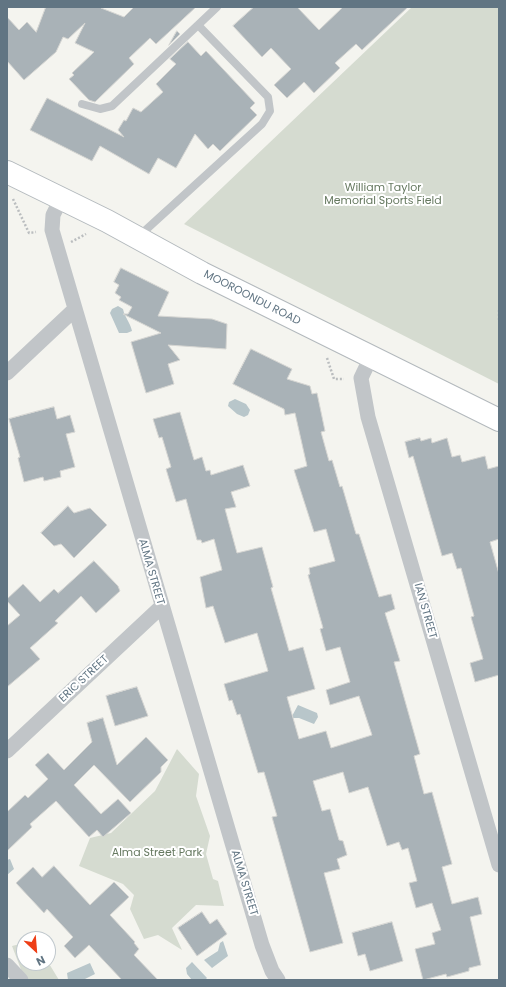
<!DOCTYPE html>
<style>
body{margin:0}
#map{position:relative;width:506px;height:987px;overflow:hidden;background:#f4f4ef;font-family:Poppins,sans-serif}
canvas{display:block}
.frame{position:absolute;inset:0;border:8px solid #617583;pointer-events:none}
.north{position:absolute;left:16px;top:931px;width:40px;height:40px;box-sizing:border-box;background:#fff;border:1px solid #c0c8cd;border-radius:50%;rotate:154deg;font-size:11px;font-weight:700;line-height:16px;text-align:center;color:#617583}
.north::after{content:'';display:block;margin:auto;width:14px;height:18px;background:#ee3e16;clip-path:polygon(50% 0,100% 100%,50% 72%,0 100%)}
</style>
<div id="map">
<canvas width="506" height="987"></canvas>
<div class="frame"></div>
<div class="north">N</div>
</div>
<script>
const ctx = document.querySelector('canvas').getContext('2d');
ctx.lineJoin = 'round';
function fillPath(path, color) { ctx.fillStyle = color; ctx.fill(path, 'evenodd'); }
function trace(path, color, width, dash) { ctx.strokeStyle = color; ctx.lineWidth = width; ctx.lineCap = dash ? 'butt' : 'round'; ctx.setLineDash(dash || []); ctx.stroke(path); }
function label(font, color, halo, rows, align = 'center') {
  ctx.font = font + ' Poppins,sans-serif'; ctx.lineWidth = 4; ctx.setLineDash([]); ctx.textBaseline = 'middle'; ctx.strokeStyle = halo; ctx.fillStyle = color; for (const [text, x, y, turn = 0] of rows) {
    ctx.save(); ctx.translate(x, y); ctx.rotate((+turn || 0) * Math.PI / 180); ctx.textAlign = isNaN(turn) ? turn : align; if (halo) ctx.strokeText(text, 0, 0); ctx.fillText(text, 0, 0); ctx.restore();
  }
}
const green = new Path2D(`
 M 412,7 L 499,7 L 499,384 L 184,224 Z
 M 177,749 L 199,774 L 196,796 L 210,836 L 206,854 L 213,879 L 218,881 L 224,906 L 196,905 L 172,928 L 182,950 L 158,935 L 144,939 L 130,909 L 134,895 L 123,884 L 79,866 L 90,838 L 111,833 L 155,791 Z
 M 24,943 L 24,963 L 48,962 L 59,980 L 25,980 L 12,946 Z`);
const water = new Path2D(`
 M 118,306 L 123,309 C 125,318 130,322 132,331 L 127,333 L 119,333 L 110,313 L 112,309 Z
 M 235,399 L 246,404 L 250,410 L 248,415 L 244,417 L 237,414 L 228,406 L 229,402 Z
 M 298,705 L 317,713 L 318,717 L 314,724 L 299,718 L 291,718 Z
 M 10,859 L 14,869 L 7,875 L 7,860 Z
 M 223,941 L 228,956 L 212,968 L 204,960 L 218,951 L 220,943 Z
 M 192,962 L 207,978 L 205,980 L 192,980 L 187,974 L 186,968 Z
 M 90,963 L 95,974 L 83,980 L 68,980 L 67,973 Z`);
const building = new Path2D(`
 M 46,7 L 103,7 L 101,8 L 124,17 L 134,7 L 196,7 L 156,44 L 150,38 L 129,58 L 134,64 L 95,102 L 89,100 L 69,79 L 74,75 L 72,73 L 94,52 L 75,43 L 85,23 L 68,39 L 63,37 L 56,52 L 24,80 L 7,61 L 7,17 L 19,30 L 27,22 L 36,32 Z
 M 254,7 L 297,7 L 319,30 L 343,7 L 408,7 L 362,50 L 356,44 L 335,63 L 340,68 L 314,93 L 304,82 L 287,98 L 274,85 L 291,69 L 271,48 L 262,57 L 233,26 Z
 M 177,31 L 180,34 L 169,45 Z
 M 188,42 L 201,56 L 206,51 L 255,103 L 250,108 L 257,115 L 220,151 L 213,144 L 208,149 L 195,134 L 176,168 L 158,158 L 149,174 L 100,146 L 92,161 L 30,130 L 47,98 L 124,137 L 118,130 L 124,120 L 126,121 L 133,108 L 141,112 L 163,92 L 156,84 L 176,64 L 170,59 Z
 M 121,268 L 169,292 L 158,316 L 212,319 L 227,324 L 226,349 L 168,345 L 180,360 L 168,364 L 174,384 L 146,393 L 131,342 L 161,333 L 123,314 L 128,314 L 132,307 L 119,300 L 121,297 L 115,293 L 119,285 L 114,282 Z
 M 251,349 L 292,369 L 287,379 L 310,386 L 312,394 L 317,393 L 325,431 L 321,432 L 329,461 L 332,460 L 340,487 L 342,486 L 356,534 L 359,534 L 379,597 L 391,594 L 395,609 L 385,613 L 400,661 L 394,662 L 420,754 L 414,756 L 424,794 L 432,792 L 452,864 L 442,867 L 452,904 L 478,897 L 482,914 L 470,917 L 481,965 L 469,968 L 469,971 L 447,977 L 446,974 L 423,980 L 415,949 L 435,944 L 432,933 L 441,930 L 432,903 L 416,908 L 409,883 L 417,881 L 408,848 L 402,850 L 399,842 L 387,846 L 368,787 L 349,793 L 343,772 L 313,781 L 322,811 L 330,809 L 339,840 L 343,841 L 347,855 L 337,859 L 340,869 L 324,873 L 343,943 L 310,952 L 272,817 L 277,816 L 264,772 L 258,773 L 240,714 L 237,715 L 232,700 L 229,701 L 224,684 L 268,671 L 257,633 L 225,643 L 213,606 L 206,608 L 200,577 L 222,570 L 214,539 L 202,543 L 201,540 L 197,540 L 186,499 L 176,502 L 166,469 L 171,467 L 162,437 L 159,438 L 153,419 L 180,412 L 194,460 L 202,457 L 206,471 L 210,470 L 211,475 L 243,465 L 250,486 L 231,492 L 236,507 L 225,509 L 237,553 L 262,547 L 273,587 L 271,588 L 289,651 L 303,647 L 315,689 L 287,697 L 299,739 L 326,731 L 331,748 L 372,735 L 359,696 L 330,705 L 326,690 L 350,682 L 340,647 L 326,651 L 320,629 L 323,628 L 308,575 L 310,574 L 309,568 L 335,561 L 326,529 L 314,532 L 294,470 L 307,466 L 295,413 L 285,415 L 284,409 L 233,384 Z
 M 54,407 L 57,419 L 70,415 L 75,432 L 66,434 L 75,467 L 60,471 L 61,477 L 44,481 L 43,477 L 24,482 L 18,458 L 20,457 L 9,419 Z
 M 420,438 L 421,441 L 431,438 L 432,443 L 447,438 L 452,457 L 460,455 L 462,462 L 485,456 L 488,469 L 499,466 L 499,539 L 490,542 L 499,574 L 499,675 L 475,682 L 470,663 L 483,659 L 471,617 L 474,616 L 461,568 L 457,569 L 452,553 L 442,556 L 413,456 L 409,458 L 405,442 Z
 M 68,506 L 74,513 L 90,508 L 107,525 L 74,558 L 61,544 L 54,546 L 41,533 Z
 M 94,561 L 118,586 L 120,591 L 96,613 L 81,596 L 55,621 L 58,623 L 30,648 L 40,659 L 7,687 L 7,626 L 20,615 L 7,601 L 7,599 L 23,584 L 40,602 L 54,589 L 58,593 Z
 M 137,687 L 148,716 L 115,726 L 106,696 Z
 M 103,718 L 117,765 L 146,737 L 168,760 L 161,767 L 161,772 L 130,802 L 94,765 L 74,785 L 101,814 L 118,799 L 131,813 L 103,837 L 97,830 L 89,837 L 56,801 L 30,824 L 32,827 L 7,851 L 7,812 L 25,795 L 28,798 L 48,779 L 35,765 L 48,753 L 64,770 L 92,742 L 87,723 Z
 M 54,866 L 90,905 L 114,882 L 129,897 L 110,915 L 135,942 L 134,943 L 139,949 L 134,955 L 158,980 L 122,980 L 89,945 L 75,958 L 64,946 L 73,937 L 47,909 L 44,913 L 16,883 L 33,867 L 42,877 Z
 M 202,912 L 210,924 L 217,919 L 227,934 L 197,956 L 178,928 Z
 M 392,922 L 403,961 L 370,971 L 365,954 L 358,956 L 352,933 Z`);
const path = new Path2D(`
 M 13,199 L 29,233 L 36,232
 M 71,242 L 86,234
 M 499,310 L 499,321
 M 327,358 L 334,379 L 344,379`);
const lane = new Path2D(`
 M 82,104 L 100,109 L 112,106 L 198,25
 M 138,237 L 262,124 L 270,111 L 268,97 L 198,25 L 217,7`);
const street = new Path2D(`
 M 61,199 L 53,215 L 52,230 L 262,945 L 272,971 L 278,980
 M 371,357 L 361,378 L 368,417 L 499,865
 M 7,373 L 74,310
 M 7,751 L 161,607
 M 7,965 L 21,980`);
const secondary = new Path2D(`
 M 7,172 L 107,221 L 202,273 L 499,420`);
const parkNames = [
 ["William Taylor",383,188],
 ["Memorial Sports Field",383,201],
 ["Alma Street Park",157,853]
];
const streetNames = [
 ["MOOROONDU ROAD",252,298,27],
 ["ALMA STREET",151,572,74],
 ["IAN STREET",425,611,74],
 ["ERIC STREET",84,679,-43],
 ["ALMA STREET",244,883,73]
];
fillPath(green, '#d5dbd0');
fillPath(water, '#b8c6ca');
fillPath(building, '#a9b2b7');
trace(building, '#d5d5d2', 1);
trace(secondary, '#b3b9bd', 24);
trace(path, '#babdbf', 2.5, [2, 2]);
trace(lane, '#c1c5c8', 8);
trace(street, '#c1c5c8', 15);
trace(secondary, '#fff', 22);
label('11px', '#667960', '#fff', parkNames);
label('11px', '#617583', '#fff', streetNames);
</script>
